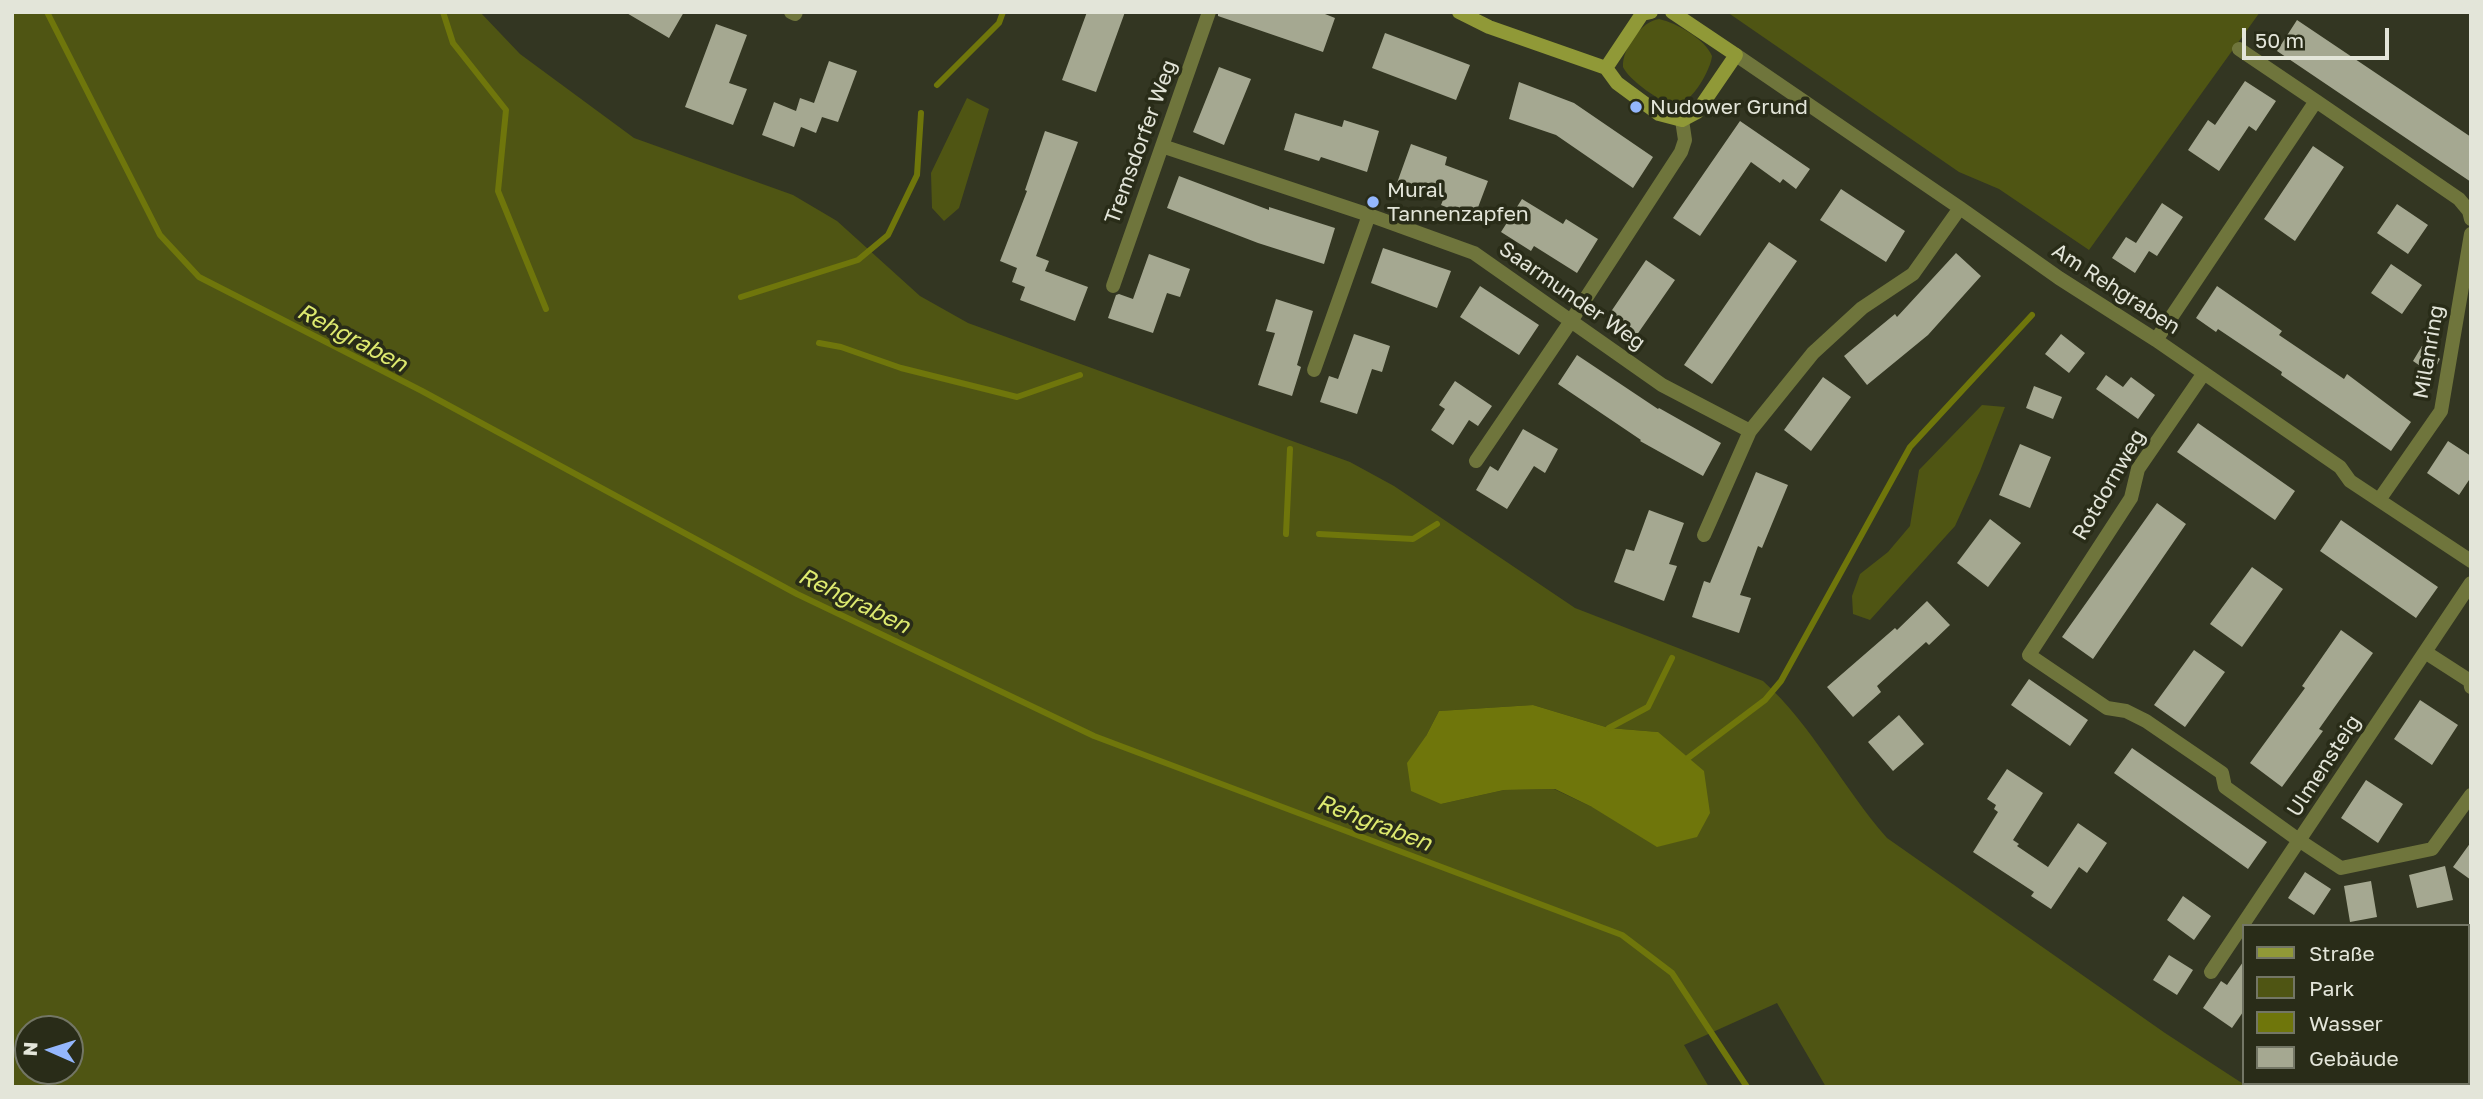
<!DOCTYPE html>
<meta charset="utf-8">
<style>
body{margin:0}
#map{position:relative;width:2483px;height:1099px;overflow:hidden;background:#333622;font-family:"Golos Text",sans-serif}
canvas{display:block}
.frame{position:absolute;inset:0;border:14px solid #e3e5d9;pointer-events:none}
.legend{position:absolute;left:2242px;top:924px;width:228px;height:161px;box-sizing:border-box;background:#292c18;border:2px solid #737665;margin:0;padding:9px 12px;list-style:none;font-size:21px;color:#e3e5d9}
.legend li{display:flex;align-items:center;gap:14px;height:35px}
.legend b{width:35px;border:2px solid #737665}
.north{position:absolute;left:14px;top:1015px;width:70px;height:70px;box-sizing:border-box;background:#292c18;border:2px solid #737665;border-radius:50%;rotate:273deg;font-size:19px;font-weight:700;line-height:28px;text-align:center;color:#e3e5d9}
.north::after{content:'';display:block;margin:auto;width:24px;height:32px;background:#94b7fd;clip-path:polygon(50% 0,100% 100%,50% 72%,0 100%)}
.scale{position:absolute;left:2242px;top:28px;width:147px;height:32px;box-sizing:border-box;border:4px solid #e3e5d9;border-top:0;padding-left:9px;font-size:21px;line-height:24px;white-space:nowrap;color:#e3e5d9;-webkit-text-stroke:5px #292c18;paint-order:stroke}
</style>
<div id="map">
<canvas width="2483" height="1099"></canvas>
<div class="frame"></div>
<ul class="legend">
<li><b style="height:9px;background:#909937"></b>Straße</li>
<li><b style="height:19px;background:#4f5513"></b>Park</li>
<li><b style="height:19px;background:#6f760b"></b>Wasser</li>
<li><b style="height:19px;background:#a5a891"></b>Gebäude</li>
</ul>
<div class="north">N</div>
<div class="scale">50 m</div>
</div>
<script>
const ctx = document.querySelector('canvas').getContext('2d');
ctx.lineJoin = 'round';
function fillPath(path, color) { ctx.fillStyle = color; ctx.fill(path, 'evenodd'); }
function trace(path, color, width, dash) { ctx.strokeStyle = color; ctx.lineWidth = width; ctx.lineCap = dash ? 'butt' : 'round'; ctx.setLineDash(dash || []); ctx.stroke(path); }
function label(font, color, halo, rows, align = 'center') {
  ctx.font = font + ' "Golos Text",sans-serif'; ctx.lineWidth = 7; ctx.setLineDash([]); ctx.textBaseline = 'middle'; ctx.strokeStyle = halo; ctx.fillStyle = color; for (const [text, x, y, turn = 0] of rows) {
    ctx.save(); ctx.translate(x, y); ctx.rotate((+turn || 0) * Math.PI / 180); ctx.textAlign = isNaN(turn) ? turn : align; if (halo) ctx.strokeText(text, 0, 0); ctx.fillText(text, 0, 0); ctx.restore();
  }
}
const green = new Path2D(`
 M 12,12 L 480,12 L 520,54 L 634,138 L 793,195 L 837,221 L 920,296 L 968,323 L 1350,462 L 1394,486 L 1575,608 L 1763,681 C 1812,725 1843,788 1887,838 L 2165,1033 L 2248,1087 L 1826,1087 L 1777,1003 L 1684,1045 L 1709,1087 L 12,1087 ZM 1533,705 L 1609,728 L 1658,732 L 1592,807 L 1554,789 L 1504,790 L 1441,804 L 1426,736 L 1439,711 ZM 28,1029 L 70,1029 L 70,1071 L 28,1071 Z
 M 1727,12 L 2260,12 L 2089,250 L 1999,189 L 1959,172 Z
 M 1659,19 C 1677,23 1705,39 1712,56 C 1711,69 1692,103 1677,105 C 1664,106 1628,79 1623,67 C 1622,49 1641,21 1659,19 Z
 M 967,98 L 989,109 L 959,208 L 944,221 L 932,208 L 931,173 Z
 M 1982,405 L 2005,407 L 1980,471 L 1955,526 L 1870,620 L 1853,614 L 1852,596 L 1860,574 L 1888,552 L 1910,526 L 1919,470 Z
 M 2471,960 L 2471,1087 L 2276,1087 L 2285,1083 L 2467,1083 L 2467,965 Z`);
const water = new Path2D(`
 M 1533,705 L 1609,728 L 1658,732 L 1704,771 L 1710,813 L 1697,837 L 1657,847 L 1592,807 L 1555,789 L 1504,790 L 1441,804 L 1411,791 L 1407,763 L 1426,736 L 1439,711 Z`);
const stream = new Path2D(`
 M 47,12 L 160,235 L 199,277 L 422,391 L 797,594 L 1094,736 L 1622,935 L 1672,973 L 1747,1087
 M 443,12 L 453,43 L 506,110 L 498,191 L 546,309
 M 937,85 L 999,23 L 1003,12
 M 741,297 L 858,260 L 888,235 L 917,175 L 921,113
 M 819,343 L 841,347 L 901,368 L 1017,397 L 1080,375
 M 1286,534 L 1290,449
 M 1319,534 L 1413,539 L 1437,524
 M 1609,728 L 1648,707 L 1672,658
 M 1688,758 L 1765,700 L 1781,681 L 1910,447 L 2032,315`);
const building = new Path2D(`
 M 625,12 L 684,12 L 669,38 Z
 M 1087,12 L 1125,12 L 1096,92 L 1062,80 Z
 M 1218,12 L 1320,12 L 1335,18 L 1323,52 L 1218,16 Z
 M 2297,20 L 2471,137 L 2471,182 L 2277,51 Z
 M 716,24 L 747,35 L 729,83 L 747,89 L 733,125 L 685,107 Z
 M 1385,33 L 1470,65 L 1456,100 L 1372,68 Z
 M 829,61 L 857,71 L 838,122 L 822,117 L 816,133 L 801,127 L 794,147 L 762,135 L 774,102 L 796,111 L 800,98 L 814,103 Z
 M 1219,67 L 1251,79 L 1224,145 L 1193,132 Z
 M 2245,81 L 2276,101 L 2256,131 L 2249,126 L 2219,171 L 2188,150 L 2208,120 L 2215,125 Z
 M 1519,82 L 1574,103 L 1653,157 L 1633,188 L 1556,135 L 1509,119 Z
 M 1295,113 L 1342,127 L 1344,120 L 1379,131 L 1367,172 L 1321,157 L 1319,161 L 1284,150 Z
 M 1740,121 L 1810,169 L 1796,189 L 1783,179 L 1780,183 L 1751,162 L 1700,236 L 1673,218 Z
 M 1045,131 L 1078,142 L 1036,256 L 1049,261 L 1045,271 L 1088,287 L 1075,321 L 1020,300 L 1025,287 L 1012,282 L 1017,268 L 1000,261 L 1027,191 L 1025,190 Z
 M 1411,144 L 1447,157 L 1445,165 L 1488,181 L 1474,218 L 1441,205 L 1443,200 L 1397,183 Z
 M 2313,146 L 2344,167 L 2295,241 L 2264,219 Z
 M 1179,176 L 1269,210 L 1269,207 L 1335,228 L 1324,264 L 1258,243 L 1167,208 Z
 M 1841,189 L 1905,231 L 1886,262 L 1820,220 Z
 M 1522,199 L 1563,224 L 1566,219 L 1598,239 L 1577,273 L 1534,246 L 1531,251 L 1501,232 Z
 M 2162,203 L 2183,217 L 2157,256 L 2149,251 L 2135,273 L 2112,258 L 2126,237 L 2136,243 Z
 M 2397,204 L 2428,225 L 2408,254 L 2377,233 Z
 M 1769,242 L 1797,261 L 1712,384 L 1684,365 Z
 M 1383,248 L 1451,271 L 1437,308 L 1371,283 Z
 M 1956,253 L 1981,276 L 1928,335 L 1867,385 L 1844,356 L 1895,314 L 1897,317 Z
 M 1149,254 L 1190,269 L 1180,297 L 1167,293 L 1153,333 L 1108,318 L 1116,295 L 1119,294 L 1133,299 Z
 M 1646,260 L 1675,280 L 1634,339 L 1606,319 Z
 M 2391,264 L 2422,285 L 2402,314 L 2371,293 Z
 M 1480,286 L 1539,325 L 1519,355 L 1460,317 Z
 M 2217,286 L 2282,331 L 2279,335 L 2344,379 L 2347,374 L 2411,422 L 2391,451 L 2281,375 L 2282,372 L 2218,329 L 2216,332 L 2196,318 Z
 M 1276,299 L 1313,311 L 1297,365 L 1301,367 L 1292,396 L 1258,385 L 1275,333 L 1266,331 Z
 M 1354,334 L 1390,346 L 1382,372 L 1372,369 L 1357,414 L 1320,402 L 1329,376 L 1338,379 Z
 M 2061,334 L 2085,353 L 2069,373 L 2045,354 Z
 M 2422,346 L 2440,359 L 2432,374 L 2413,361 Z
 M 1577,355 L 1658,409 L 1659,408 L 1721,443 L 1703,476 L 1640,441 L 1641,440 L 1558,384 Z
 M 2106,375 L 2123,387 L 2131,377 L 2155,395 L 2138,419 L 2096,389 Z
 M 1823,377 L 1851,397 L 1811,451 L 1784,430 Z
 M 1455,381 L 1492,406 L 1478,426 L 1469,420 L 1453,445 L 1431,430 L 1445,409 L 1439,405 Z
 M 2034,386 L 2062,397 L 2053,419 L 2026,408 Z
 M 2198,423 L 2295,491 L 2275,520 L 2177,452 Z
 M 1523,429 L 1558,449 L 1545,473 L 1534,466 L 1507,509 L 1476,490 L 1490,466 L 1498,471 Z
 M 2448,441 L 2471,456 L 2471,477 L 2459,495 L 2427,473 Z
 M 2020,444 L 2051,457 L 2030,508 L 1999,495 Z
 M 1756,472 L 1788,485 L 1762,548 L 1758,546 L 1740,595 L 1751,598 L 1739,633 L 1692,617 L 1704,581 L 1710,583 Z
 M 2157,503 L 2186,524 L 2093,659 L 2062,637 Z
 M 1649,510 L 1684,523 L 1669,564 L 1677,566 L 1664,601 L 1614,582 L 1626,549 L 1634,551 Z
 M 1990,519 L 2021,543 L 1988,587 L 1957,563 Z
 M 2341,520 L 2438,587 L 2416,618 L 2320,551 Z
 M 2252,567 L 2283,589 L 2242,647 L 2210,624 Z
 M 1927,601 L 1950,625 L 1929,645 L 1926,642 L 1877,686 L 1881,692 L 1853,717 L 1827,687 L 1895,628 L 1897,630 Z
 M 2341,630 L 2373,653 L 2319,729 L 2323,731 L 2282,787 L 2250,763 L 2305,688 L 2302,686 Z
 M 2194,650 L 2225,672 L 2185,727 L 2154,705 Z
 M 2029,679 L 2088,720 L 2070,746 L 2011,705 Z
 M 2420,700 L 2458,725 L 2432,765 L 2394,739 Z
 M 1899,715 L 1924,744 L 1893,771 L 1868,742 Z
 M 2132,748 L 2267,842 L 2248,869 L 2114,773 Z
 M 2007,769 L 2043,793 L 2013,840 L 2019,844 L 2017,846 L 2048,867 L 2078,823 L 2107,843 L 2087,873 L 2079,867 L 2051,909 L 2031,896 L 2034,892 L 1973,852 L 1998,812 L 1994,809 L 1996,805 L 1987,799 Z
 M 2366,780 L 2403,804 L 2378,843 L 2341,818 Z
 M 2471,842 L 2471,880 L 2453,867 Z
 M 2445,866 L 2453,900 L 2417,908 L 2409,875 Z
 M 2305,872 L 2331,889 L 2314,915 L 2288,898 Z
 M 2371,881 L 2377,917 L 2350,922 L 2344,886 Z
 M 2183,896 L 2211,916 L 2194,940 L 2167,920 Z
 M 2169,955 L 2193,970 L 2177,995 L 2153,980 Z
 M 2243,962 L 2243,1012 L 2232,1028 L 2203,1008 L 2221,981 L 2227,985 Z`);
const street = new Path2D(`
 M 791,12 L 795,14 L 796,12
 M 2239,49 L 2316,101
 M 1736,55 L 1960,208 L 2059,278 L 2156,340 L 2340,467 L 2350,481 L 2471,561
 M 1162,146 L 1369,215 L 1474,253 L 1662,385 L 1750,431
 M 1113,286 L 1209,12
 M 2156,340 L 2316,101 L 2459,199 L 2469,211 L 2471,219
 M 1314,370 L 1369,215
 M 2204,373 L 2138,469 L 2131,498 L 2029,655 L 2107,708 L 2126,711 L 2146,721 L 2222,773 L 2225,787 L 2300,841 L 2341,868 L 2432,849 L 2471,795
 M 1476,461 L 1571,321 L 1681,152 L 1685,140 L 1682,120
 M 2379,500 L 2441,411 L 2471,234
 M 1704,535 L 1750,431 L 1813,353 L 1862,308 L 1913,274 L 1960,208
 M 2425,652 L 2470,681 L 2471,687
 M 2211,972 L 2471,583`);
const secondary = new Path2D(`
 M 1459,12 L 1489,27 L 1606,68 L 1617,83 L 1659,114 L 1682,120 L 1697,112 L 1736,55 L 1672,12
 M 1606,68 L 1642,14 L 1651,12`);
const markers = [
 [1636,107,7,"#94b7fd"],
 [1373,202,7,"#94b7fd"]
];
const poiNames = [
 ["Nudower Grund",1650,107],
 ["Mural",1387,190],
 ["Tannenzapfen",1387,214]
];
const streetNames = [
 ["Tremsdorfer Weg",1141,142,-70],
 ["Am Rehgraben",2116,289,33],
 ["Saarmunder Weg",1572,296,35],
 ["Milanring",2429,352,-80],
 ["Rotdornweg",2109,485,-60],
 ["Ulmensteig",2324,766,-57]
];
const waterNames = [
 ["Rehgraben",352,338,28],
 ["Rehgraben",854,601,26],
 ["Rehgraben",1374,823,21]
];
fillPath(green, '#4f5513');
fillPath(water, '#6f760b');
trace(stream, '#6f760b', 6);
fillPath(building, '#a5a891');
trace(street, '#6f753c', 14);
trace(secondary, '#909937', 14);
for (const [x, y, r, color] of markers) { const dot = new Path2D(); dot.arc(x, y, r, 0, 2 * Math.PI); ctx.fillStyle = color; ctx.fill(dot); trace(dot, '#292c18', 2.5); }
label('21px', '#e3e5d9', '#292c18', poiNames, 'left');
label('21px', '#e3e5d9', '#292c18', streetNames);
label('italic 23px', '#deea6f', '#292c18', waterNames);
</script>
